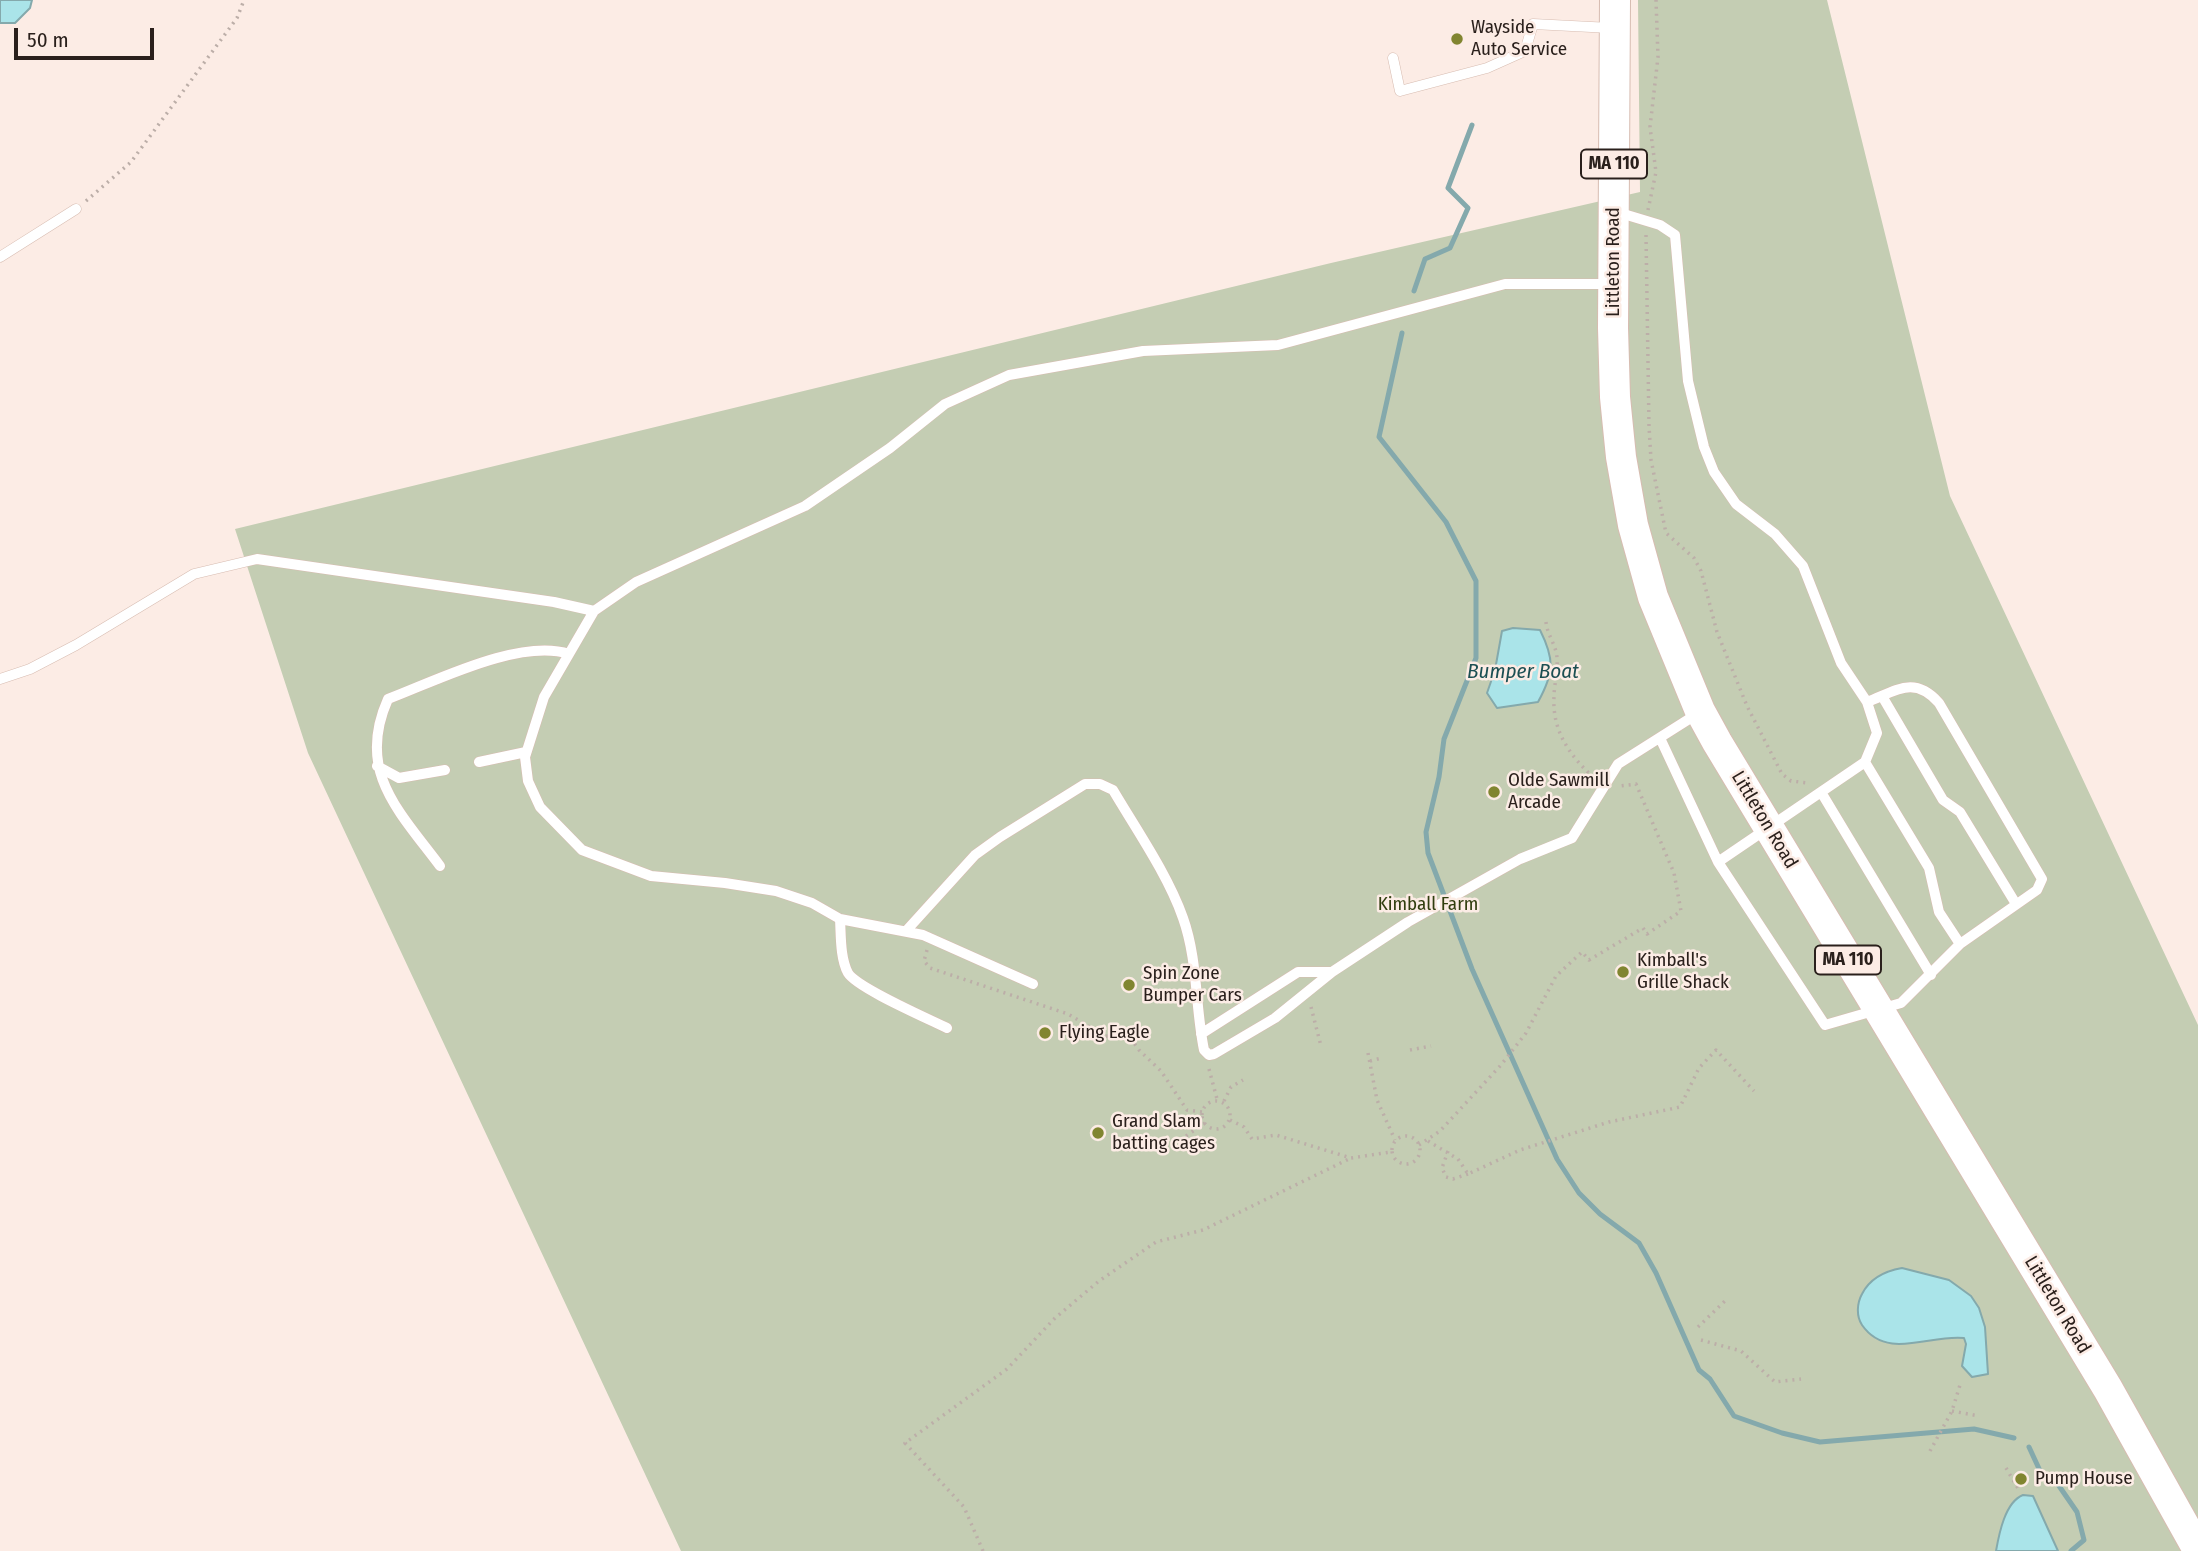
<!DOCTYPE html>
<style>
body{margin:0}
#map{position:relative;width:2198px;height:1551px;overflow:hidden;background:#fcece5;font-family:"Fira Sans Condensed",sans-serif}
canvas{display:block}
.scale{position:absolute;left:14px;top:28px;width:140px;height:32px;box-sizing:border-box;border:4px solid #2a201c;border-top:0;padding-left:9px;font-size:21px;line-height:24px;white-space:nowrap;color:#2a201c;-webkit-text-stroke:5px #fcece5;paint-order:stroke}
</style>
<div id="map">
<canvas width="2198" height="1551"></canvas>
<div class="scale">50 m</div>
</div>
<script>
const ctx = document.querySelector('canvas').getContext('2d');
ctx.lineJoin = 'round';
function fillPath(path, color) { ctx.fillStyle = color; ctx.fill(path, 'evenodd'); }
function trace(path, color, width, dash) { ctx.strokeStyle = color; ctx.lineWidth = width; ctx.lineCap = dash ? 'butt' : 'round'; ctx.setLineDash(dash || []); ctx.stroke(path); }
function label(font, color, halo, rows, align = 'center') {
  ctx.font = font + ' "Fira Sans Condensed",sans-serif'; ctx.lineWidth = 5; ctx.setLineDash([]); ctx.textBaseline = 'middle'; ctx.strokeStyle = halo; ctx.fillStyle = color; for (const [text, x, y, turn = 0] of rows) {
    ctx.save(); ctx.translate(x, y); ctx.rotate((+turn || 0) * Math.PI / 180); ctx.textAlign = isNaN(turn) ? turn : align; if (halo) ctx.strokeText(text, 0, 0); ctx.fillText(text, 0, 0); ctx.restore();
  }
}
const green = new Path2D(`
 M 1638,0 L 1827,0 L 1950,496 L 2198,1025 L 2198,1551 L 681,1551 L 308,753 L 235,529 L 1331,263 L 1640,192 Z`);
const water = new Path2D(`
 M 0,0 L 32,0 L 30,8 L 15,23 L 0,23 Z
 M 1513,628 L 1540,630 C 1555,660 1554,673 1538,702 L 1497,708 L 1487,693 L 1495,670 L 1502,631 Z
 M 1902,1268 L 1949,1280 L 1971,1296 L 1979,1308 L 1985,1327 L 1988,1374 L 1972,1377 L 1962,1366 L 1966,1344 L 1964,1338 C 1930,1334 1887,1361 1862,1325 C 1856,1316 1857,1303 1862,1294 C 1870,1278 1885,1271 1902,1268 Z
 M 2023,1495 L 2033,1496 L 2058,1551 L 1996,1551 C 1999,1534 2005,1502 2023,1495 Z`);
const stream = new Path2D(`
 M 1414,291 L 1425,259 L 1450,248 L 1468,208 L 1448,188 L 1472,125
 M 1402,333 L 1379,437 L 1446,522 L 1476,581 L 1476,658 L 1444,739 L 1439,777 L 1426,832 L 1428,853 L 1472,969 L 1557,1159 L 1579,1193 L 1600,1214 L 1639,1243 L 1656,1273 L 1699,1370 L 1710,1379 L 1734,1416 L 1782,1433 L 1820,1442 L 1974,1429 L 2014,1438
 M 2029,1447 L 2041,1473 L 2057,1483 L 2077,1512 L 2084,1540 L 2071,1551`);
const path = new Path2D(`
 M 86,201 L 131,162 L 237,18 L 244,0
 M 1648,210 L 1656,172 L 1650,127 L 1658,57 L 1656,0
 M 1646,235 L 1649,426 L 1651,460 L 1666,533 L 1694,558 L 1701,571 L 1717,632 L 1747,706 L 1782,774 L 1791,781 L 1808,783
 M 1546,622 C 1547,635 1557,646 1557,659 C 1558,672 1554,685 1554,697 C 1552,731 1570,756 1594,778
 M 927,950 L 924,961 L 930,968 L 1068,1014 L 1105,1036 L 1115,1037 L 1127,1033 L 1139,1050 L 1161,1071 L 1187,1110 L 1202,1112
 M 1311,1007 L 1321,1046
 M 1410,1050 L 1431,1046
 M 1368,1053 L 1377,1100 L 1395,1140
 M 1370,1061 L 1382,1058
 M 1209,1069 L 1217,1099
 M1202 1115a14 14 0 1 1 28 0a14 14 0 1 1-28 0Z
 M 1224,1101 L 1231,1087 L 1243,1080
 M 1230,1120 L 1244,1127 L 1252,1139 L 1276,1135 L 1351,1158 L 1391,1152
 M1392 1150a14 14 0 1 1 28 0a14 14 0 1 1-28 0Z
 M 1186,1136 L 1205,1123
 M 1428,1141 L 1458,1159 L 1468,1174 L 1520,1150 L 1609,1122 L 1680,1107 L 1699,1068 L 1716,1050 L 1754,1091
 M 1419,1145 L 1440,1131 L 1501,1065 L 1526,1033 L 1556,976 L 1582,952 L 1589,960 L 1643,928 L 1647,934 L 1681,911 L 1674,873 L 1636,784 L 1620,786
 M 1448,1151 L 1442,1168 L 1446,1177 L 1453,1179 L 1468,1174
 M 1698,1327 L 1728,1298
 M 1701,1340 L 1741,1351 L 1775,1382 L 1801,1379
 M 1952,1411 L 1979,1416
 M 1930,1451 L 1952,1411 L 1960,1385
 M 2006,1468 L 2019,1490
 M 983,1551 L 964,1507 L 905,1443 L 1007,1369 L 1055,1318 L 1099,1281 L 1156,1242 L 1203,1230 L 1351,1158`);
const lane = new Path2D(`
 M 1393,58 L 1400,91 L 1487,68 L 1525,51 L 1533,24 L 1611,28
 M 1617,212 L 1660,225 L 1675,235 L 1688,381 L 1704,447 L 1714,472 L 1736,504 L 1775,534 L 1803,566 L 1841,663 L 1867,702 L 1877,733 L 1865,762
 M 0,257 L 76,209
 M 0,679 L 30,669 L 76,645 L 194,574 L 257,559 L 554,602 L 594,611
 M 1882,696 L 1943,800 L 1960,812 L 2016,904
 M 1867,702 C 1896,691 1914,675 1939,703 L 2042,879 L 2037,890 L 1960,944
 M 1660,738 L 1718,862
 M 479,762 L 526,752
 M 1865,762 L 1929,868 L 1939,912 L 1960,944 L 1901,1003 L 1825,1025 L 1718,862 Z
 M 377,766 L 399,778 L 445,770
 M 1821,792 L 1931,975
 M 440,866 C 398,810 356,771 388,699 C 436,681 520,638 569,654
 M 840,919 C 841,935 840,958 848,973 C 857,988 927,1018 947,1028
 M 906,931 L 975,855 L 1000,837 L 1085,784 L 1100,784 L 1113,790 C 1136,829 1168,875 1183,918 C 1198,960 1195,1006 1204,1050 L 1209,1055 L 1214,1054 L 1275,1018 L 1332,972 L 1408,922 L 1520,859 L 1572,838 L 1618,764 L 1697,714
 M 1033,984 L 923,935 L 840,919 L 812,903 L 776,891 L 725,883 L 651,876 L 582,850 L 540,807 L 528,781 L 525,757 L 544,697 L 594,611 L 636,582 L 805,506 L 890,448 L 945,404 L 1009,375 L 1143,351 L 1278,345 L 1505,284 L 1609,284
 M 1201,1034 L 1298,972 L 1332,972`);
const primary = new Path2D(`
 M 1615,0 L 1613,328 L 1615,397 L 1621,457 L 1633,525 L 1653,597 L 1700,711 L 1717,742 L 2108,1389 L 2198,1550`);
const markers = [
 [1457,39,7,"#818530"],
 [1494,792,7,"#818530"],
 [1623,972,7,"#818530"],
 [1129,985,7,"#818530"],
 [1045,1033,7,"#818530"],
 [1098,1133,7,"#818530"],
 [2021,1479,7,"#818530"]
];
const shields = [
 [1614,164,66],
 [1848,960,66]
];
const shieldNames = [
 ["MA 110",1614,164],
 ["MA 110",1848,960]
];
const poiNames = [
 ["Wayside",1471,28],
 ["Auto Service",1471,50],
 ["Olde Sawmill",1508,781],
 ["Arcade",1508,803],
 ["Kimball's",1637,961],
 ["Grille Shack",1637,983],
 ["Spin Zone",1143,974],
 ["Bumper Cars",1143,996],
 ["Flying Eagle",1059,1033],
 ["Grand Slam",1112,1122],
 ["batting cages",1112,1144],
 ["Pump House",2035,1479]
];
const streetNames = [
 ["Littleton Road",1614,262,-90],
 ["Littleton Road",1764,820,59],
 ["Littleton Road",2057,1305,59]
];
const parkNames = [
 ["Kimball Farm",1428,905]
];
const waterNames = [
 ["Bumper Boat",1523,672]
];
fillPath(green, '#c4cdb3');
fillPath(water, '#aae4e9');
trace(water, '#84a9ac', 2);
trace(stream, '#84a9ac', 5);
trace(lane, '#d7bcb1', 11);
trace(primary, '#d7bcb1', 32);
trace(path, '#bcaea8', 3.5, [2, 5]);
trace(lane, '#fff', 10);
trace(primary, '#fff', 30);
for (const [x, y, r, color] of markers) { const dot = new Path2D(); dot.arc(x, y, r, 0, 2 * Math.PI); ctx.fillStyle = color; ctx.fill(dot); trace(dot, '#fcece5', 2.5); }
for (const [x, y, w] of shields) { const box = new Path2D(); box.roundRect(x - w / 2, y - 14.5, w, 29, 5); ctx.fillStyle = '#fcece5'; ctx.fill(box); trace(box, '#2a201c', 2); }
label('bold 18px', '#2a201c', null, shieldNames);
label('19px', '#2a201c', '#fcece5', poiNames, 'left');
label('19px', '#2a201c', '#fcece5', streetNames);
label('19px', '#313e0f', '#fcece5', parkNames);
label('italic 21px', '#1c4f53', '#fcece5', waterNames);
</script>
